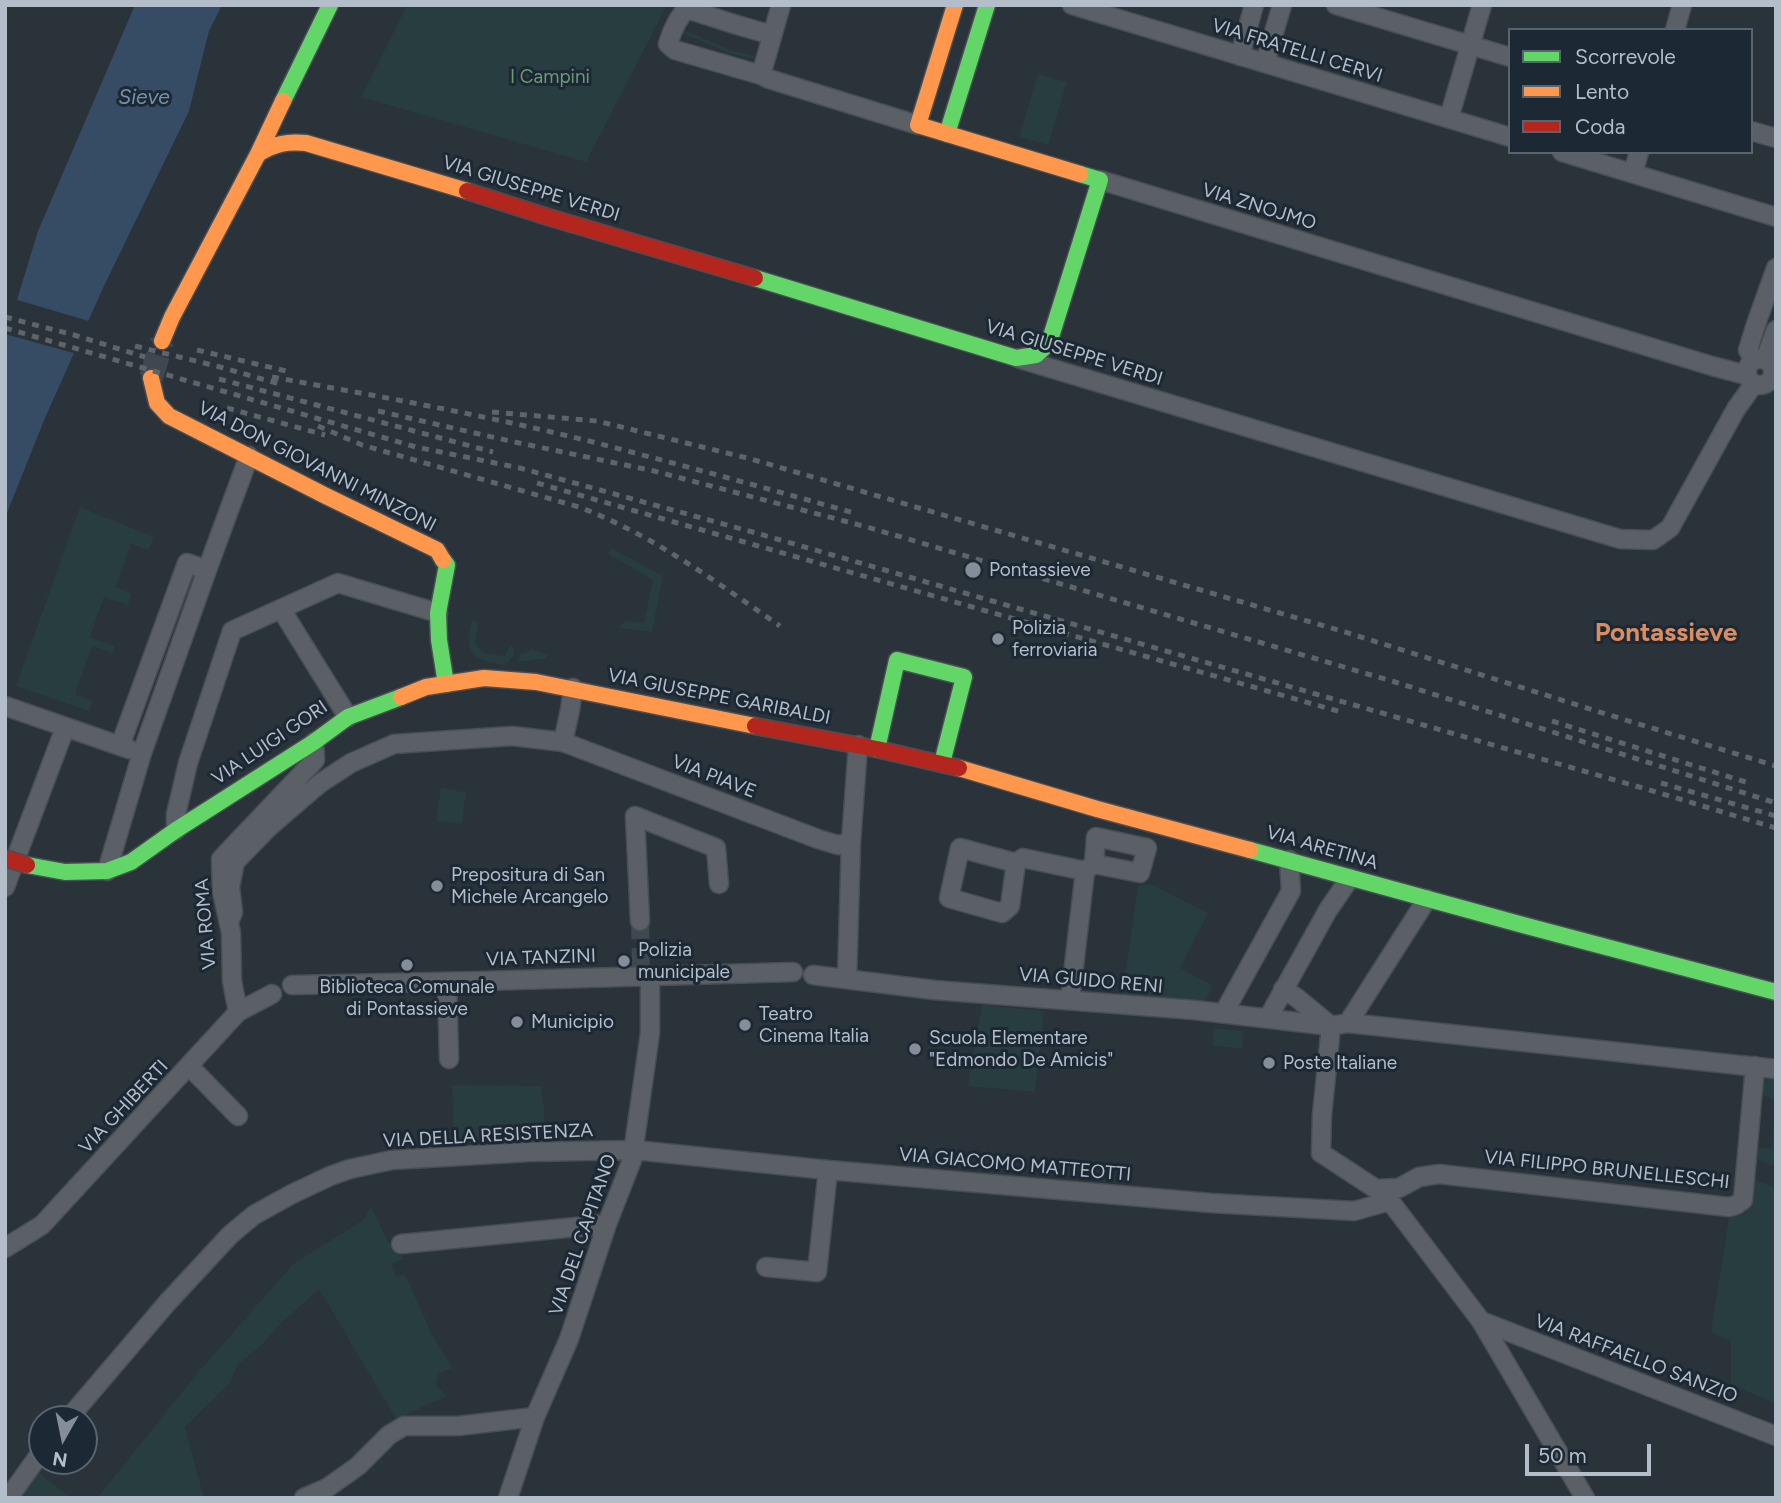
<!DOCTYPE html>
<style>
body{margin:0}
#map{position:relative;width:1781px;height:1503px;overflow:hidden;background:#2a323a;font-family:Figtree,sans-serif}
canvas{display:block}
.frame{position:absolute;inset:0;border:7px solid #b4beca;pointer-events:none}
.legend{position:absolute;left:1508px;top:28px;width:245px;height:126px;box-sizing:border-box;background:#1d2835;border:2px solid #596471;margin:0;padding:9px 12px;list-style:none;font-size:21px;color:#b4beca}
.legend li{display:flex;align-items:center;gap:14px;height:35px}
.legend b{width:35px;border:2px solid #596471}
.north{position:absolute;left:28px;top:1405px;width:70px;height:70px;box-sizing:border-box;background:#1d2835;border:2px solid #596471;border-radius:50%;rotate:189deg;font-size:19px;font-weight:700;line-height:28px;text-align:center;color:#b4beca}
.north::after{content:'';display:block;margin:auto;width:24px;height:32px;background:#848d98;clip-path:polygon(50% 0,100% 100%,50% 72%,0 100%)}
.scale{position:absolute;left:1525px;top:1444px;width:126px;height:32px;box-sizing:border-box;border:4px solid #b4beca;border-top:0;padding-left:9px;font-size:21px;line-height:24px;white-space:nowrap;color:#b4beca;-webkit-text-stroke:5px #1d2835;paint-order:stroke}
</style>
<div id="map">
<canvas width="1781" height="1503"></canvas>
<div class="frame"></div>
<ul class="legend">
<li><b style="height:9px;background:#63d668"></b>Scorrevole</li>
<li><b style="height:9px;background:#ff974d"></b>Lento</li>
<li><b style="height:9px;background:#b3261e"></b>Coda</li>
</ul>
<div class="north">N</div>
<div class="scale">50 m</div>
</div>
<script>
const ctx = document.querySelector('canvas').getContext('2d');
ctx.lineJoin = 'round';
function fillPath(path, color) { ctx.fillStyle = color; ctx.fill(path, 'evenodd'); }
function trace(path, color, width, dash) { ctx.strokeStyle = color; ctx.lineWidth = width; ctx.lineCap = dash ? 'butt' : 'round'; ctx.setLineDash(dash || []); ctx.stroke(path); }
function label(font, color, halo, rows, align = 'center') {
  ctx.font = font + ' Figtree,sans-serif'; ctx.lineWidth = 6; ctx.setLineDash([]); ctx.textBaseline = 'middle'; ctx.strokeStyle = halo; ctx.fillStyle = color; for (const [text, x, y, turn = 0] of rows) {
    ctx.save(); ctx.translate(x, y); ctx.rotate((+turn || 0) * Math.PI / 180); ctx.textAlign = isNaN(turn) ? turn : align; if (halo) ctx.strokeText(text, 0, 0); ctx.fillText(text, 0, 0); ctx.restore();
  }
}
const green = new Path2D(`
 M 407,5 L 667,5 L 586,162 L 361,97 Z
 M 684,30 L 730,50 L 755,56 L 754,59 L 729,53 L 683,33 Z
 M 1038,74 L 1067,82 L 1048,145 L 1019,137 Z
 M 80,507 L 154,537 L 149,550 L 131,544 L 116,587 L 132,594 L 128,605 L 104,597 L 90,637 L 115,646 L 113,653 L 92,646 L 75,694 L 93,701 L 89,711 L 16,686 Z
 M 611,548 L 663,576 L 652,632 L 619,628 L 624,621 L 644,623 L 653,580 L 608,554 Z
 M 472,620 L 478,623 L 475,643 L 483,653 L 504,656 L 511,645 L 514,650 L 513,656 L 506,665 C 472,659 463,657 472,620 Z
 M 531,649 L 547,655 L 546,659 C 536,658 528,662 518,661 L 520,654 L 528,652 Z
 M 441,788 L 466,792 L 462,824 L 436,821 Z
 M 1147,884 L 1153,885 L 1208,913 L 1180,968 L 1213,986 L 1205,1002 L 1195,1005 L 1122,998 L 1138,886 Z
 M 982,1005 L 1044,1011 L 1035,1092 L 968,1086 Z
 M 1214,1028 L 1244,1031 L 1242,1049 L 1212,1045 Z
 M 1776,1078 L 1776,1167 L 1754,1158 L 1756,1148 L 1772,1148 L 1775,1100 L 1761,1094 L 1762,1079 Z
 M 452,1085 L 541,1086 L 544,1109 L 545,1142 L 454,1143 Z
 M 1751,1178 L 1776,1188 L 1776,1404 L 1731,1384 L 1731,1341 L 1711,1332 L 1729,1218 L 1747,1212 Z
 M 371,1206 L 388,1242 L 403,1259 L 391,1264 L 396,1277 L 405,1274 L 432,1335 L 453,1368 L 439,1373 L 436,1385 L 447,1396 L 396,1419 L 319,1289 L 279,1325 L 260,1347 L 238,1364 L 230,1383 L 185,1427 L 204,1498 L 97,1498 L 200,1370 L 293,1264 L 363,1220 Z
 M 28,1465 L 72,1498 L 15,1498 Z`);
const water = new Path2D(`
 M 135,5 L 222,5 L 209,31 L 189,111 L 103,288 L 45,418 L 5,518 L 5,339 L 38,231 Z`);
const pier = new Path2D(`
 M 14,299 L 92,322 L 77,354 L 5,334 L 5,327 Z`);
const streetTunnel = new Path2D(`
 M 640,921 L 641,966`);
const secondaryTunnel = new Path2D(`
 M 151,378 L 162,341`);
const street = new Path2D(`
 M 1072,5 L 1510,137
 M 1336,5 L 1510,57
 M 1675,30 L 1682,5
 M 772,35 L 737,25 L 687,9 C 677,18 672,31 668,44 L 675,50 L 761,75 L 769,79 L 918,125
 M 1240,56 L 1254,5
 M 1265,63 L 1282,5
 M 761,75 L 781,5
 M 1449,118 L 1482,5
 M 1751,131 L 1776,138
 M 1562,152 L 1776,217
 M 1633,173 L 1639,152
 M 1100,180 L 1712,366 L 1746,375
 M1747 372a13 13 0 1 1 26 0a13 13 0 1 1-26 0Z
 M 1020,359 L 1620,539 L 1653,540 L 1670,528 L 1736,409 L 1754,384
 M 1754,360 L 1748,350 L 1756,324 L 1776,268
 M 1765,360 L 1776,330
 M 281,609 L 348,717
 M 5,706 L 129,749
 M 563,742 L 570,710 L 573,688
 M 120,746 L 187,563 L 207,570
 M 176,830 L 176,814 L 188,763 L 232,631 L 338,583 L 438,613
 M 1016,863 L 1010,906 L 1002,913 L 949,898 L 960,848 L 1016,863 L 1023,858 L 1085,871 L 1070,1000
 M 107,871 L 142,753 L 207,570 L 249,456
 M 1085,871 L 1094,864 L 1140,873 L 1147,848 L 1096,837 L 1094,864
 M 5,887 L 65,728
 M 640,921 L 635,816 L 716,848 L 719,884
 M 229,922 L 233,912 L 230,887 L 235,862 L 269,827 L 319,784 L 351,763 L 394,744 L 512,736 L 563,742 L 818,839 L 838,845 L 851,842
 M 813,975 L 934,990 L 1194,1010 L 1331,1026 L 1348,1023 L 1776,1069
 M 847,979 L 851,842 L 858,745
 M 447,982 L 449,1059
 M 292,985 L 482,981 L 793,972
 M 1283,989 L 1297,998 L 1331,1026
 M 238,1012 L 232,981 L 231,933 L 222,891 L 221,859 L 315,760 L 314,742
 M 1226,1013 L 1227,1007 L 1291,891 L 1289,860
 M 1268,1018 L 1328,910 L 1350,878
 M 1348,1023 L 1427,899
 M 1331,1026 L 1322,1115 L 1321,1153 L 1376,1189 L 1390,1201 L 1481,1321 L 1585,1498
 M 190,1067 L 238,1116
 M 1376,1189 L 1399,1188 L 1419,1177 L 1439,1174 L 1729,1207 L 1736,1205 L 1743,1200 L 1755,1066
 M 401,1244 L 607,1224
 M 5,1248 L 42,1225 L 238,1012 L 272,994
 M 766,1267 L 817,1272 L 828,1170
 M 1481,1321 L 1776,1436
 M 68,1419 L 167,1303 L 230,1235 L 254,1215 L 292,1194 L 330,1176 L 350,1169 L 392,1160 L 529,1152 L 635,1150 L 828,1170 L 1211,1203 L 1354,1211 L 1390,1201
 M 9,1498 L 9,1497 L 42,1451
 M 304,1498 L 327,1488 L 358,1466 L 389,1435 L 404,1426 L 458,1426 L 535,1417
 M 508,1498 L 535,1417 L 569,1339 L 607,1224 L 632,1160 L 650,1033 L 650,976`);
const fast = new Path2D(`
 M 283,101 L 330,5
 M 947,134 L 987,5
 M 755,278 L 1016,358 L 1036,355 L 1049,343 L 1100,180 L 1080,174
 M 443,560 L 447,565 L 438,613 L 439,640 L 446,684
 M 877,749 L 897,660 L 964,677 L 942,763
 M 1250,850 L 1523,925 L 1776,992
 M 27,865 L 65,872 L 107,871 L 131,862 L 176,830 L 314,742 L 348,717 L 401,697`);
const slow = new Path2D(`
 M 955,5 L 918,125 L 1080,174
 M 258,154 C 274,144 287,141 306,143 L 467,191
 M 162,341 L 172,317 L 258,154 L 283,101
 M 151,378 L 157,403 L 169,416 L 326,496 L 437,550 L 443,560
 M 401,697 L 426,687 L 484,678 L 536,682 L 755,726
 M 959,768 L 1097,809 L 1250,850`);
const jam = new Path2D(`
 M 467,191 L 548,217 L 755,278
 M 755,726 L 877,749 L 959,768`);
const rail = new Path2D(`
 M 5,317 L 74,335 L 145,357
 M 5,328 L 416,447 L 520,468 L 756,533 L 1646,789 L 1776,828
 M 135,346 L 220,367 L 283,385
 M 197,350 L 286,371
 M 272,377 C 378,396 484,415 589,441 C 678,464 766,488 854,513
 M 219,379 L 493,452
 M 227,408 L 325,435
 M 378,411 L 510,441 L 654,471 L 867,527 L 1395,682 L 1776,803
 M 492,412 L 597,421 L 751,459 L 1345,632 L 1606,714 L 1776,766
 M 318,426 L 362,445 L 579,507 C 653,535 716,582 780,626
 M 537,483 L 1341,712
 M 1552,721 L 1752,784
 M 1661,783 L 1776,816`);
const jamBridge = new Path2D(`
 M 5,858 L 27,865`);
const markers = [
 [973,570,9,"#848d98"],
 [998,639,7,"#848d98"],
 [437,886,7,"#848d98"],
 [624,961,7,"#848d98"],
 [407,965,7,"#848d98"],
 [517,1022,7,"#848d98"],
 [745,1025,7,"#848d98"],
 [915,1049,7,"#848d98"],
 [1269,1063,7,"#848d98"]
];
const streetNames = [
 ["VIA FRATELLI CERVI",1297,51,17],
 ["VIA GIUSEPPE VERDI",531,189,17],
 ["VIA ZNOJMO",1259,207,17],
 ["VIA GIUSEPPE VERDI",1074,353,17],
 ["VIA DON GIOVANNI MINZONI",317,467,27],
 ["VIA GIUSEPPE GARIBALDI",719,697,11],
 ["VIA LUIGI GORI",270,743,-34],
 ["VIA PIAVE",714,777,21],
 ["VIA ARETINA",1322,848,16],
 ["VIA ROMA",206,924,-95],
 ["VIA TANZINI",541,958,-2],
 ["VIA GUIDO RENI",1091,981,5],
 ["VIA GHIBERTI",124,1107,-47],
 ["VIA DELLA RESISTENZA",488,1136,-3],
 ["VIA GIACOMO MATTEOTTI",1015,1165,5],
 ["VIA FILIPPO BRUNELLESCHI",1607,1170,6],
 ["VIA DEL CAPITANO",583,1235,-71],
 ["VIA RAFFAELLO SANZIO",1636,1359,21]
];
const parkNames = [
 ["I Campini",550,77]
];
const poiNames = [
 ["Pontassieve",989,570],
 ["Polizia",1012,628],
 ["ferroviaria",1012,650],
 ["Prepositura di San",451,875],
 ["Michele Arcangelo",451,897],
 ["Polizia",638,950],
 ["municipale",638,972],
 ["Biblioteca Comunale",407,987,"center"],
 ["di Pontassieve",407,1009,"center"],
 ["Teatro",759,1014],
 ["Cinema Italia",759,1036],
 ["Municipio",531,1022],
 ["Scuola Elementare",929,1038],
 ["\"Edmondo De Amicis\"",929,1060],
 ["Poste Italiane",1283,1063]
];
const waterNames = [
 ["Sieve",144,98]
];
const districtNames = [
 ["Pontassieve",1666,633]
];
fillPath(green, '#273d40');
fillPath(water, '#364b64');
fillPath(pier, '#2a323a');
trace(streetTunnel, '#3f4750', 18, [18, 9]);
trace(secondaryTunnel, '#3f4750', 24, [24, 12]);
trace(street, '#484e54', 21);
trace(fast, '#484e54', 19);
trace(slow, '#484e54', 19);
trace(jam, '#484e54', 19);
trace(street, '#5b6067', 18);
trace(fast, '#63d668', 16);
trace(slow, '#ff974d', 16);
trace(jam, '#b3261e', 16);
trace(rail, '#5e646c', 5, [7, 7]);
trace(jamBridge, '#484e54', 19, []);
trace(jamBridge, '#b3261e', 16);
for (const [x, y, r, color] of markers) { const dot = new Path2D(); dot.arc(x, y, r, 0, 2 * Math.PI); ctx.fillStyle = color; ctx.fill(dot); trace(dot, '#1d2835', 2.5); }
label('19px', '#b4beca', '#1d2835', streetNames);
label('19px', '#6a9c73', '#1d2835', parkNames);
label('19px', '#b4beca', '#1d2835', poiNames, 'left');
label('italic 21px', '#7391af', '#1d2835', waterNames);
label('bold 26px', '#da8d60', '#1d2835', districtNames);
</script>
